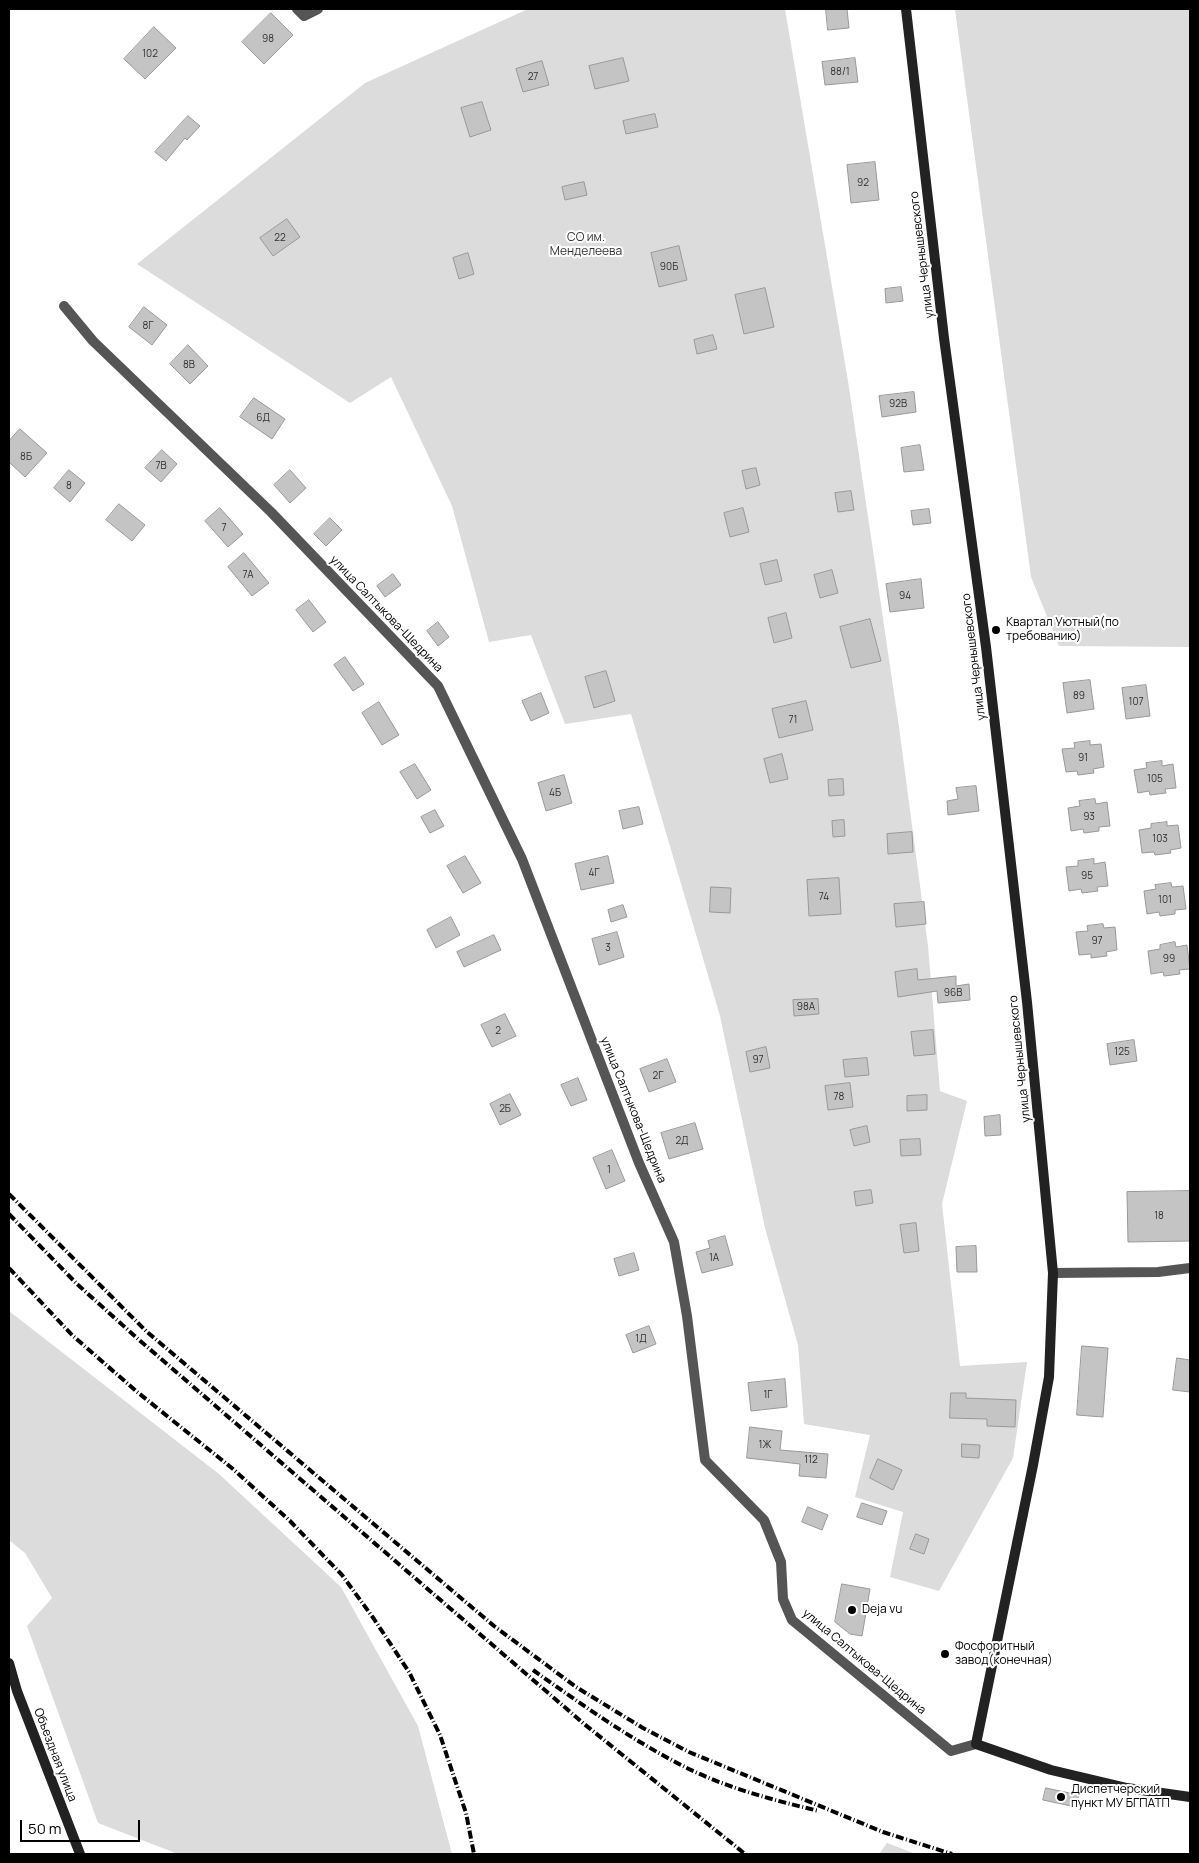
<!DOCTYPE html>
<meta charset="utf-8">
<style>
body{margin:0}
#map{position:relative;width:1199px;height:1863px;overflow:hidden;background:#fff;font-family:Manrope,sans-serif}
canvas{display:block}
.frame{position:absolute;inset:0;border:10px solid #000;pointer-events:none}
.scale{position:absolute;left:20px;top:1820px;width:120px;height:22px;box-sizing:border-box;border:2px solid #000;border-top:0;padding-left:6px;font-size:15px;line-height:18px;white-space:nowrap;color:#000;-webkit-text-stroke:4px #fff;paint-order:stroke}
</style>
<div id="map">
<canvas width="1199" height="1863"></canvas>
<div class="frame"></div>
<div class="scale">50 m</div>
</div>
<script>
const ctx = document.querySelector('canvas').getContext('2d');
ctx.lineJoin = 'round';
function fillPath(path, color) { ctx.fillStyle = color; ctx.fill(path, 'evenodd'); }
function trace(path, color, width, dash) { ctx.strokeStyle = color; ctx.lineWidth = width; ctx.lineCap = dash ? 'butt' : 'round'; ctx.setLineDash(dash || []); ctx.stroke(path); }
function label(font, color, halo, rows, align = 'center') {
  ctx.font = font + ' Manrope,sans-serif'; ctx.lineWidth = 4; ctx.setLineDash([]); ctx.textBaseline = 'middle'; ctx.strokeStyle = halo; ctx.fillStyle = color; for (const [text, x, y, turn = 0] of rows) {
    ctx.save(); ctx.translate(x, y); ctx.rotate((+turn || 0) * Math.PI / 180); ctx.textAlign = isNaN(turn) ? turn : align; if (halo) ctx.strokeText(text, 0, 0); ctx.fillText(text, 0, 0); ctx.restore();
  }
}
const green = new Path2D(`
 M 528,9 L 785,9 L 848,381 L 899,727 L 928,946 L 940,1091 L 967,1101 L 942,1204 L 960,1366 L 1027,1362 L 1013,1458 L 939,1591 L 890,1577 L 903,1512 L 855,1497 L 870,1435 L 804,1424 L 798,1345 L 765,1228 L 720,1016 L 631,714 L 565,724 L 531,635 L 489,642 L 452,506 L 391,377 L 350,403 L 137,264 L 365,83 Z
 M 955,9 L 1190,9 L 1190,647 L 1059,646 L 1031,577 Z
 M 9,1311 L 219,1474 L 341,1587 L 418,1726 L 452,1854 L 178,1854 L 98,1823 L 27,1626 L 52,1598 L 25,1553 L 9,1540 Z
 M 887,1843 L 916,1854 L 879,1854 Z`);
const building = new Path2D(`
 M 826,9 L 847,9 L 849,28 L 828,30 Z
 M 271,13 L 293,35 L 264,64 L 242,42 Z
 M 154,27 L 176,48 L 145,79 L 124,59 Z
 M 623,58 L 629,81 L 595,89 L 589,66 Z
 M 855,58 L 858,82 L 825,85 L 822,62 Z
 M 542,61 L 549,85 L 523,92 L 516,69 Z
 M 482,102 L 491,130 L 470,137 L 461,108 Z
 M 655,114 L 658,127 L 626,134 L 623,121 Z
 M 188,116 L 200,126 L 187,140 L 185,138 L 166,161 L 155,152 Z
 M 875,162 L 879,200 L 851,203 L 847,165 Z
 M 584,182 L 587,195 L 565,200 L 562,187 Z
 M 287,219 L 300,237 L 273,256 L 260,238 Z
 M 679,246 L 687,280 L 659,287 L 651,253 Z
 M 468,253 L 474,274 L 459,279 L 453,258 Z
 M 901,287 L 903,301 L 886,303 L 885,289 Z
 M 765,288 L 774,327 L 744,334 L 735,295 Z
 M 144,307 L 167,325 L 152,345 L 129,327 Z
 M 713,335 L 717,349 L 697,354 L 694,340 Z
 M 188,345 L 208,366 L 190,384 L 170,364 Z
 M 914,392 L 916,412 L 882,417 L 879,396 Z
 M 254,398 L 285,419 L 272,439 L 240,417 Z
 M 20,429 L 47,453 L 25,477 L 9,462 L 9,441 Z
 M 920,445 L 924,470 L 904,472 L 901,448 Z
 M 162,450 L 177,464 L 161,482 L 145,468 Z
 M 756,468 L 760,485 L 746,489 L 742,471 Z
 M 69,470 L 85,483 L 70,502 L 54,488 Z
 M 290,470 L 306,488 L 290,503 L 274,485 Z
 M 851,491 L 854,510 L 838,512 L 835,493 Z
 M 119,504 L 145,525 L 132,541 L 106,520 Z
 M 220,508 L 243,534 L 228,547 L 205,521 Z
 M 743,508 L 749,532 L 730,537 L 724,513 Z
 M 929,509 L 931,523 L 913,525 L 911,511 Z
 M 330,518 L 342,530 L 326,546 L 314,534 Z
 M 244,553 L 269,583 L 252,596 L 228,567 Z
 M 777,560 L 782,581 L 765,585 L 760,564 Z
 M 832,570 L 838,593 L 820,598 L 814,575 Z
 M 393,574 L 401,585 L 385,597 L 377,586 Z
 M 921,579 L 924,608 L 890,612 L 886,584 Z
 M 309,600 L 326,622 L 313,632 L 296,610 Z
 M 786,613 L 792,638 L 774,643 L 768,618 Z
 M 870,619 L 881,661 L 851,668 L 840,627 Z
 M 438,622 L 449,637 L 438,646 L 427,631 Z
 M 345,657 L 364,684 L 353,691 L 334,665 Z
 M 606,671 L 615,701 L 594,708 L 585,677 Z
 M 1090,680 L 1094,709 L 1067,713 L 1063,683 Z
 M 1146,685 L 1150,716 L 1126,719 L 1122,688 Z
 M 541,693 L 549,713 L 531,721 L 522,701 Z
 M 806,701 L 813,730 L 779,738 L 772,709 Z
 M 379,702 L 399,735 L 382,745 L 362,713 Z
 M 1090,741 L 1090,745 L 1101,744 L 1104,767 L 1093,769 L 1094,773 L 1078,775 L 1077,771 L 1066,772 L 1062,749 L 1075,748 L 1074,743 Z
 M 782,754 L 788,779 L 770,783 L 764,759 Z
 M 1162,761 L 1162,766 L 1173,764 L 1176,788 L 1165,789 L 1166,793 L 1150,795 L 1149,791 L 1138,793 L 1134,770 L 1147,768 L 1146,763 Z
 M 415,764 L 431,790 L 417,799 L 400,772 Z
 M 564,775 L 572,803 L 546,811 L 538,783 Z
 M 843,779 L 844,795 L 829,796 L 828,780 Z
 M 976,786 L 979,811 L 948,815 L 947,801 L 958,799 L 956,788 Z
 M 1095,799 L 1096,804 L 1107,802 L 1110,826 L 1099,827 L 1099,831 L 1084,833 L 1083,829 L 1071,831 L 1068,808 L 1080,806 L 1079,801 Z
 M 639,807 L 643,824 L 623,829 L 619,811 Z
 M 435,810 L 444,826 L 430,833 L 421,817 Z
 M 844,820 L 845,836 L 833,837 L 832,821 Z
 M 1167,822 L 1167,826 L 1178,825 L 1181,848 L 1170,850 L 1171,853 L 1155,855 L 1154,852 L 1142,853 L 1139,830 L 1151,828 L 1151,824 Z
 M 912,832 L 913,852 L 888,854 L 887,834 Z
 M 465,856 L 481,883 L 463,893 L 447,866 Z
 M 608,856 L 614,883 L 581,890 L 575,864 Z
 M 1094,859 L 1094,864 L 1105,862 L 1108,886 L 1097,887 L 1098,891 L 1082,893 L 1081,889 L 1069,891 L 1066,867 L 1078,866 L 1078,861 Z
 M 839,878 L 841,914 L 809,916 L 807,880 Z
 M 1171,883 L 1172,887 L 1183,886 L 1186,909 L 1175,910 L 1175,914 L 1160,916 L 1159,912 L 1147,914 L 1144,891 L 1156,889 L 1155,885 Z
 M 711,887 L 731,888 L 730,913 L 710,912 Z
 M 924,902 L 926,924 L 896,927 L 894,904 Z
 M 623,905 L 627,917 L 611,922 L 608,910 Z
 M 451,917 L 460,935 L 436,948 L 427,930 Z
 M 1103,924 L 1104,928 L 1115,927 L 1117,950 L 1106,952 L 1107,956 L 1091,958 L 1091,954 L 1079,955 L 1076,932 L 1088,931 L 1087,926 Z
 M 617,932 L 624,957 L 599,965 L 592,939 Z
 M 494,935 L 501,950 L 464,967 L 457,952 Z
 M 1175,942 L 1176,947 L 1187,945 L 1190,969 L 1179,970 L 1180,974 L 1164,976 L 1163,972 L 1151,974 L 1148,951 L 1160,949 L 1160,945 Z
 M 917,969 L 918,980 L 956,976 L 956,986 L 969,984 L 970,1000 L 938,1003 L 937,991 L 898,997 L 895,972 Z
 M 818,999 L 819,1014 L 794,1016 L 793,1000 Z
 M 505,1014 L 516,1036 L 492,1047 L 481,1025 Z
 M 933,1030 L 935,1054 L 914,1056 L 911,1032 Z
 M 1134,1040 L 1137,1061 L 1110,1065 L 1107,1044 Z
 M 766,1047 L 770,1068 L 750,1072 L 746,1052 Z
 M 867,1058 L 869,1075 L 845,1077 L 843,1060 Z
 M 667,1059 L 676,1082 L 649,1092 L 640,1069 Z
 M 578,1078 L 587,1100 L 571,1106 L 561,1085 Z
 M 850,1083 L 853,1107 L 828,1110 L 825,1086 Z
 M 510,1094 L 521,1115 L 500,1125 L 490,1104 Z
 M 927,1095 L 927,1110 L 907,1111 L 907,1096 Z
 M 1000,1115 L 1001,1135 L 985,1136 L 984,1117 Z
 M 695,1123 L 703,1149 L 669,1159 L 661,1133 Z
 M 867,1126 L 870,1142 L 854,1146 L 850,1130 Z
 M 920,1139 L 921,1155 L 901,1156 L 900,1140 Z
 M 612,1150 L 625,1181 L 606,1189 L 593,1158 Z
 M 871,1190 L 873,1203 L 856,1206 L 854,1192 Z
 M 1190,1191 L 1190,1241 L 1128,1242 L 1127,1192 Z
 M 916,1223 L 919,1251 L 904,1253 L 900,1225 Z
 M 725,1236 L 733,1265 L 702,1273 L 696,1252 L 710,1248 L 708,1241 Z
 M 976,1246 L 977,1272 L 957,1272 L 956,1247 Z
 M 634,1253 L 639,1270 L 619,1276 L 614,1259 Z
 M 649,1326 L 656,1344 L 633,1353 L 626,1335 Z
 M 1082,1346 L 1108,1348 L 1103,1417 L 1077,1415 Z
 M 1177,1358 L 1190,1360 L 1190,1392 L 1173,1390 Z
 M 785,1379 L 787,1407 L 751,1411 L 748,1383 Z
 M 951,1393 L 966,1393 L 966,1398 L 1016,1400 L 1015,1427 L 987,1426 L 987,1419 L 950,1418 Z
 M 750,1427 L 782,1431 L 780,1450 L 828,1454 L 826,1478 L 799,1476 L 800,1464 L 747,1458 Z
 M 962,1444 L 980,1445 L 979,1458 L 962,1457 Z
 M 878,1459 L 902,1470 L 893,1490 L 870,1478 Z
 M 862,1503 L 887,1511 L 882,1525 L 857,1517 Z
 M 808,1507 L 828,1515 L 822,1530 L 802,1522 Z
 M 916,1534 L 929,1539 L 924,1554 L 910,1549 Z
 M 842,1584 L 870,1589 L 862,1636 L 850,1634 L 835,1622 Z
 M 1046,1788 L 1079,1795 L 1076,1807 L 1043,1800 Z`);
const street = new Path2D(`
 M 297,9 L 304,16 L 318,9
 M 64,306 L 93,341 L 271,512 L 438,686 L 522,859 L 639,1163 L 674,1242 L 687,1316 L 705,1460 L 764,1520 L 781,1562 L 783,1599 L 792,1620 L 951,1751 L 976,1744
 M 1053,1273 L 1158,1272 L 1190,1268`);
const secondary = new Path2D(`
 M 906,9 L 944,338 L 986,647 L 1027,1002 L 1053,1273 L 1049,1377 L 1033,1465 L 976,1744 L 1051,1770 L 1127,1788 L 1190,1797
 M 9,1663 L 17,1691 L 80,1854`);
const rail = new Path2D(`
 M 9,1194 L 146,1331 L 494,1626 L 576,1687 L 643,1728 L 689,1752 L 883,1832 L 952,1854
 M 9,1214 L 77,1284 L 138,1339 L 583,1723 L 745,1854
 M 9,1268 L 72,1335 L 136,1391 L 233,1469 L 290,1521 L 342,1575 L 374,1619 L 409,1672 L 440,1735 L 466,1813 L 474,1854
 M 533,1670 C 581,1704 630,1739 683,1766 C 726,1788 773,1800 819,1811`);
const markers = [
 [996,630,5,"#000"],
 [852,1610,5,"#000"],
 [945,1654,5,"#000"],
 [1061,1797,5,"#000"]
];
const numberNames = [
 ["98",268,39],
 ["102",150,54],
 ["88/1",840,72],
 ["27",533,77],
 ["92",863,183],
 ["22",280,238],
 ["90Б",669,267],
 ["8Г",148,326],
 ["8В",189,365],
 ["92В",898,404],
 ["6Д",263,418],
 ["8Б",26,457],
 ["7В",161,466],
 ["8",69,486],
 ["7",224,528],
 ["7А",248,575],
 ["94",905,596],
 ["89",1079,696],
 ["107",1136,702],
 ["71",793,720],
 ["91",1083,758],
 ["105",1155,779],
 ["4Б",555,793],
 ["93",1089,817],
 ["103",1160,839],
 ["4Г",594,873],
 ["95",1087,876],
 ["74",824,897],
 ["101",1165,900],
 ["97",1097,941],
 ["3",608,948],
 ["99",1169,959],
 ["96В",953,993],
 ["98А",806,1007],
 ["2",498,1031],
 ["125",1122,1052],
 ["97",758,1060],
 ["2Г",658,1076],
 ["78",839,1097],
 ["2Б",505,1109],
 ["2Д",682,1141],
 ["1",609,1170],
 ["18",1159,1216],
 ["1А",714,1258],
 ["1Д",641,1339],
 ["1Г",768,1395],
 ["1Ж",765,1445],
 ["112",811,1460]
];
const parkNames = [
 ["СО им.",586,238],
 ["Менделеева",586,252]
];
const streetNames = [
 ["улица Чернышевского",922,255,-97],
 ["улица Салтыкова-Щедрина",386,614,46],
 ["улица Чернышевского",974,657,-97],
 ["улица Чернышевского",1020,1059,-96],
 ["улица Салтыкова-Щедрина",633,1110,68],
 ["улица Салтыкова-Щедрина",864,1662,40],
 ["Объездная улица",55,1755,69]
];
const poiNames = [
 ["Квартал Уютный(по",1006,623],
 ["требованию)",1006,637],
 ["Deja vu",862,1610],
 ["Фосфоритный",955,1647],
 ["завод(конечная)",955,1661],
 ["Диспетчерский",1071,1790],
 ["пункт МУ БГПАТП",1071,1804]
];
fillPath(green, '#dcdcdc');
fillPath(building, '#c4c4c4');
trace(building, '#999', 1);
trace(street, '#555', 10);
trace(secondary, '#222', 10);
trace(rail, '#000', 4, [8, 2.5, 1, 2.5]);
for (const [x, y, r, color] of markers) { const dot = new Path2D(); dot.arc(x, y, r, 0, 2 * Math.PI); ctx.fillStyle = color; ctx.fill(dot); trace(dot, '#fff', 2); }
label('10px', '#313131', null, numberNames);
label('12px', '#333', '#fff', parkNames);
label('12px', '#000', '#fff', streetNames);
label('12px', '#000', '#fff', poiNames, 'left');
</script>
